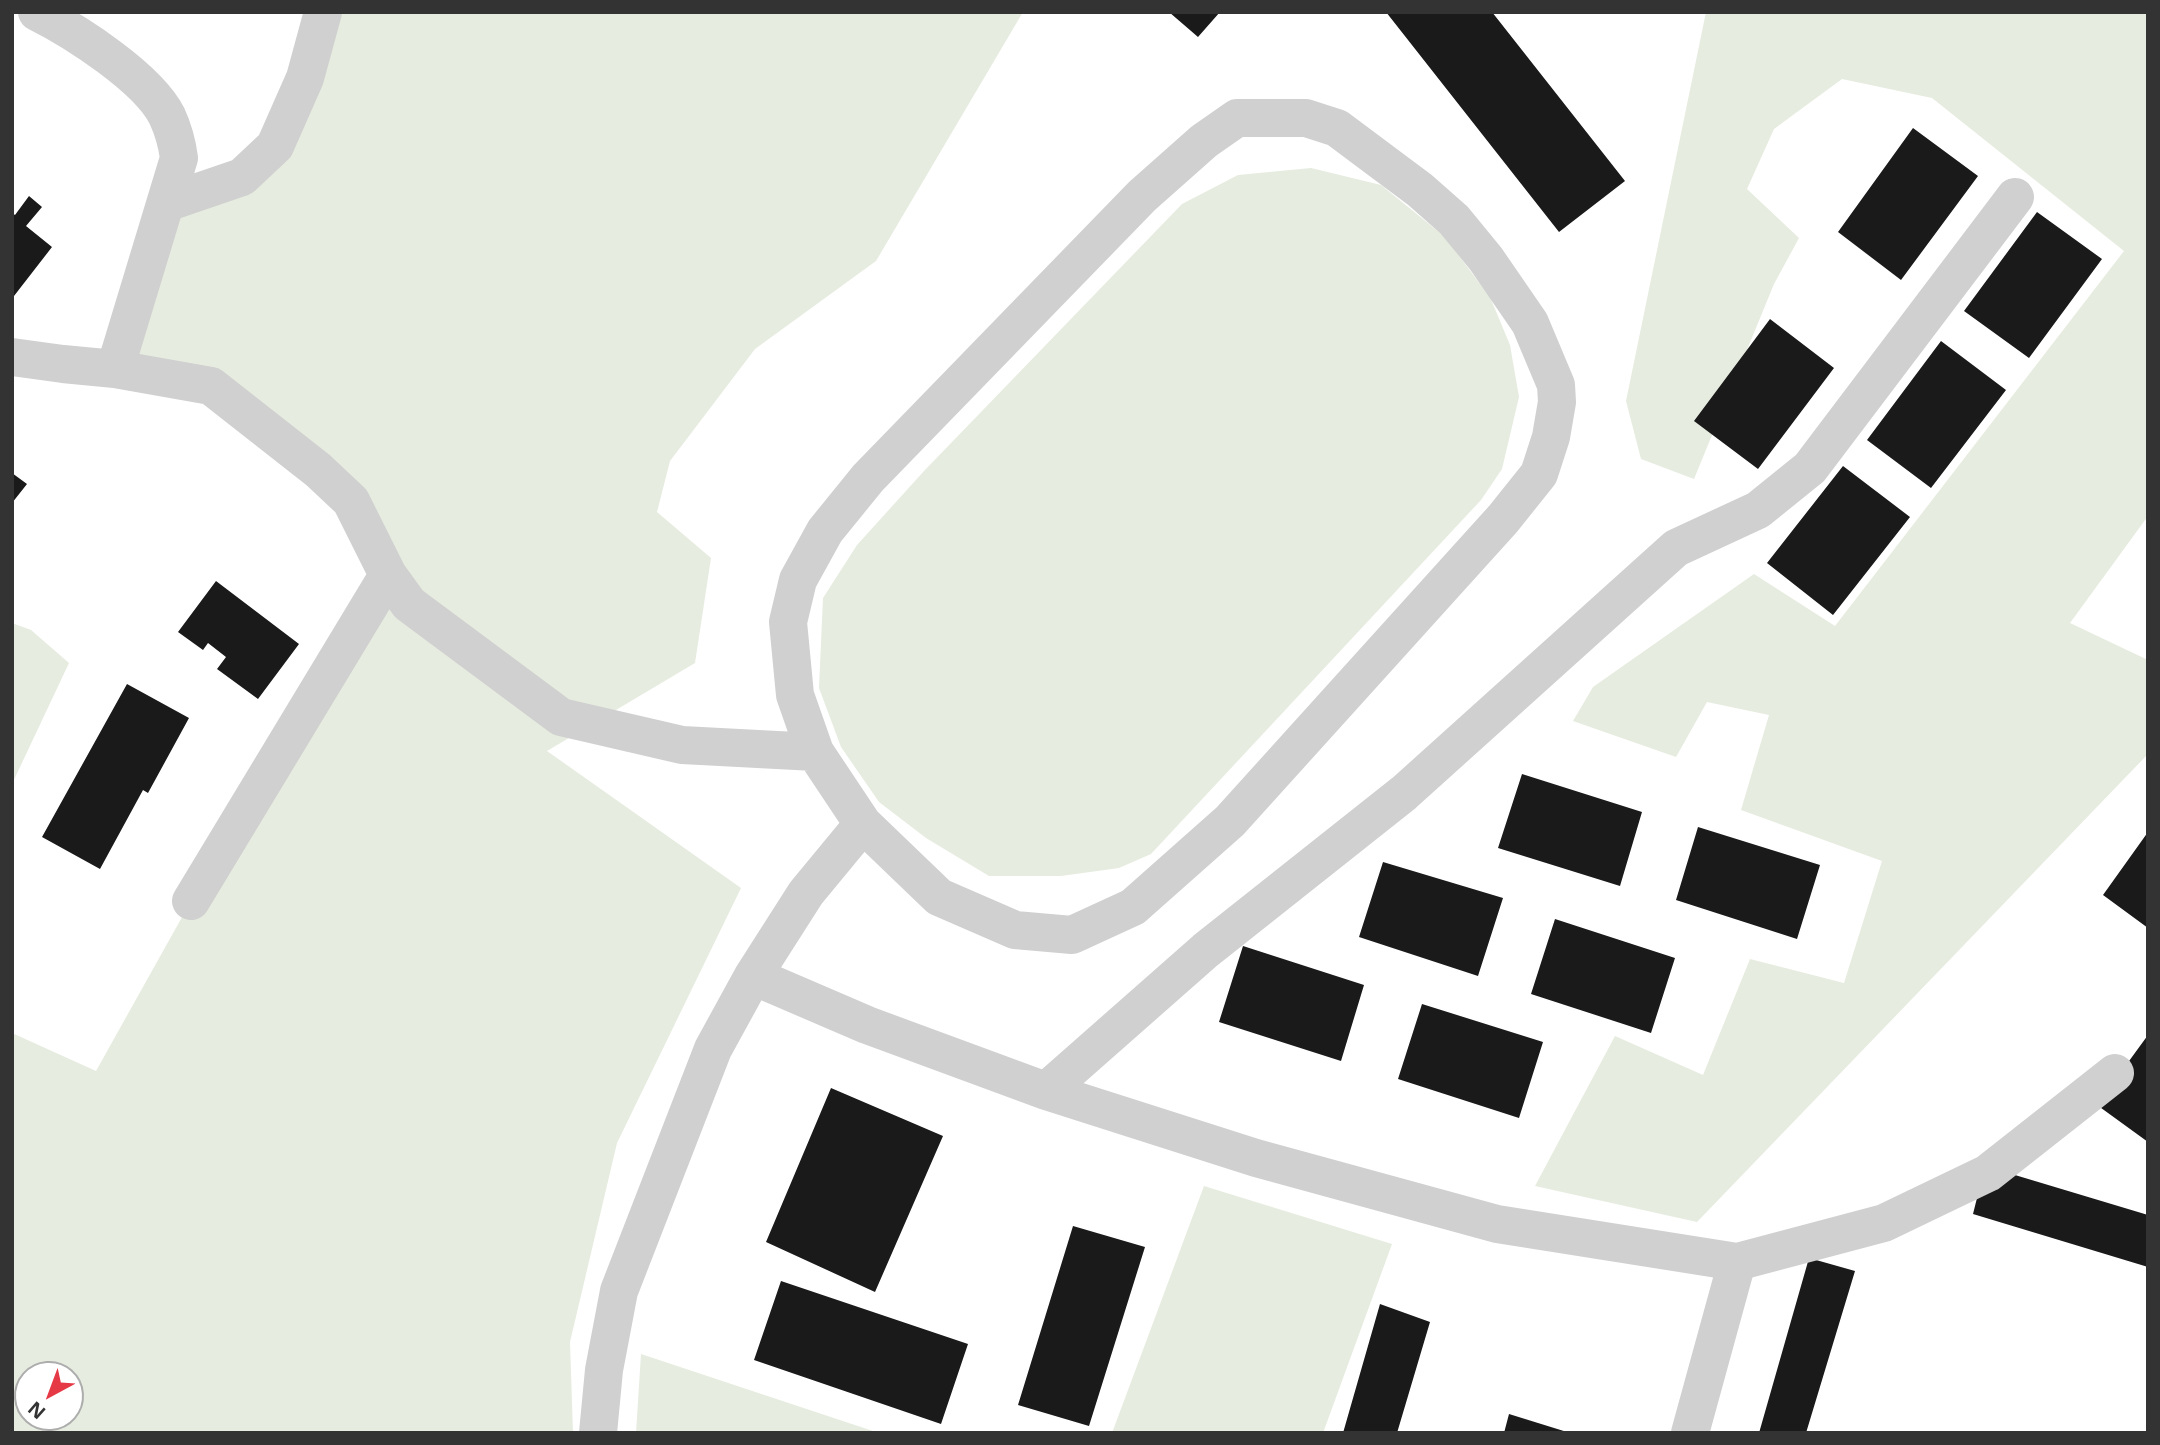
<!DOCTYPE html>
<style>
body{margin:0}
#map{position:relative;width:2160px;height:1445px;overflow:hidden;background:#fff;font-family:"Noto Sans",sans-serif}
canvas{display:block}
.frame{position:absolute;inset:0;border:14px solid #333;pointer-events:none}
.north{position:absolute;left:14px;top:1361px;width:70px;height:70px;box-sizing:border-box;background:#fff;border:2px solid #adadad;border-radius:50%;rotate:221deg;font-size:19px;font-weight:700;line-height:28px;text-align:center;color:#333}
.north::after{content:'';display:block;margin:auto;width:24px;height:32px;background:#e63946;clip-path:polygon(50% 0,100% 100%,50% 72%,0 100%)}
</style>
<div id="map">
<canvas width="2160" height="1445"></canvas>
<div class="frame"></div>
<div class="north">N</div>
</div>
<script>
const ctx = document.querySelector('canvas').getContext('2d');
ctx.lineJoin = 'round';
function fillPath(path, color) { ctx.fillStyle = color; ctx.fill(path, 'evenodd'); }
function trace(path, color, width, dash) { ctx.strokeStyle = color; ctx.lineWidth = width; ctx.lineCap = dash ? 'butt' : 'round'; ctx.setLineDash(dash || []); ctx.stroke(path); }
const green = new Path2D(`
 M 323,12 L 1023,12 L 876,261 L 755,349 L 670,461 L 657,512 L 711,558 L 695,663 L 547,751 L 741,888 L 617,1143 L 570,1342 L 573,1433 L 12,1433 L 12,1033 L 96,1071 L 191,901 L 388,575 L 374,547 L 211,386 L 115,369 L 166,203 L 242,177 ZM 28,1375 L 70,1375 L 70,1417 L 28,1417 Z
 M 1706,12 L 2148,12 L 2148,516 L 2070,623 L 2148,660 L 2148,754 L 1697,1222 L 1535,1186 L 1615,1036 L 1703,1075 L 1750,959 L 1844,983 L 1882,861 L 1741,810 L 1769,715 L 1707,702 L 1676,757 L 1573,721 L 1593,687 L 1754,574 L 1835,626 L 2124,251 L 1932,98 L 1842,79 L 1774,129 L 1747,189 L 1799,238 L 1774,284 L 1694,479 L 1641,459 L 1626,401 Z
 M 1311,168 L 1381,185 L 1444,236 L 1490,297 L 1510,345 L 1519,397 L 1502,469 L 1481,500 L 1151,854 L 1119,868 L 1061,876 L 989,876 L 926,838 L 879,802 L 841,747 L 819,688 L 823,598 L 857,545 L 924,471 L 1182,204 L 1238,175 Z
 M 12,623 L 31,630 L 69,663 L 12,784 Z
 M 1204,1186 L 1392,1244 L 1323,1433 L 1112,1433 Z
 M 641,1354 L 879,1433 L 636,1433 Z`);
const building = new Path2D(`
 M 1169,12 L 1220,12 L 1198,37 Z
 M 1386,12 L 1492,12 L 1625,181 L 1559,232 Z
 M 1913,128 L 1978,176 L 1901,280 L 1838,232 Z
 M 29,196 L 42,207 L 26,226 L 52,247 L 14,296 L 12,294 L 12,213 L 15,215 Z
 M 2037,212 L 2102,259 L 2029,358 L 1964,311 Z
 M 1770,319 L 1834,368 L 1758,469 L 1694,421 Z
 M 1941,341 L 2006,390 L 1931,488 L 1867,440 Z
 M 1843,466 L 1910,517 L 1833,615 L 1767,563 Z
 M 12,473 L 27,484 L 12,503 Z
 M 216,581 L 299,644 L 258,699 L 217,669 L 226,657 L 208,643 L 203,650 L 178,632 Z
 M 127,684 L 189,718 L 148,793 L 143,790 L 100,869 L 42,837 Z
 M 1522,774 L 1642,812 L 1620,886 L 1498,848 Z
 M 1698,827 L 1820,865 L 1797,939 L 1676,900 Z
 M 2148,832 L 2148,928 L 2103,895 Z
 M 1383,862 L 1503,898 L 1478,976 L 1359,937 Z
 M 1555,919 L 1675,958 L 1651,1033 L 1531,994 Z
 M 1243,946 L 1364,985 L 1341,1061 L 1219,1022 Z
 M 1422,1004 L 1543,1042 L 1519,1118 L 1398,1079 Z
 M 2148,1035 L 2148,1142 L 2097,1105 Z
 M 831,1088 L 943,1136 L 875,1292 L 766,1242 Z
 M 1985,1166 L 2148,1215 L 2148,1267 L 1973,1214 Z
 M 1073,1226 L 1145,1247 L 1089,1426 L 1018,1405 Z
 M 1809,1258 L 1855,1271 L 1806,1433 L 1759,1433 Z
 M 781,1281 L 968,1344 L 941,1424 L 754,1360 Z
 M 1380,1304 L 1430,1322 L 1397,1433 L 1343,1433 Z
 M 1509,1414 L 1567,1432 L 1567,1433 L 1504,1433 Z`);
const minor = new Path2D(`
 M 37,12 C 75,31 148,78 167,116 C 173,129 177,143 179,158 L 115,369
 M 166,203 L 242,177 L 275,146 L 305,78 L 323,12
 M 12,357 L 63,364 L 115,369 L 211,386 L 318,470 L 351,501 L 388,575 L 409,604 L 561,717 L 682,745 L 815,752
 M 191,901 L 388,575
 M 753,976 L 867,1025 L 1046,1091 L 1256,1158 L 1497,1224 L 1737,1262 L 1884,1223 L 1988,1173 L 2115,1073
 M 1046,1091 L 1206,950 L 1404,793 L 1676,548 L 1758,510 L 1810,468 L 2015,197
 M 598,1433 L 604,1370 L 619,1291 L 713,1049 L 753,976 L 806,893 L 863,824 L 939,897 L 1015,930 L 1072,935 L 1133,907 L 1230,821 L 1503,519 L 1539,474 L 1551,437 L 1557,402 L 1556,385 L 1530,323 L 1486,259 L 1454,220 L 1420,190 L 1337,128 L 1306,118 L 1237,118 L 1204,141 L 1142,196 L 868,478 L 825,531 L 798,580 L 788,622 L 795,695 L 815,752 L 863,824
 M 1690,1433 L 1737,1262`);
fillPath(green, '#e6ecdf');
fillPath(building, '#1a1a1a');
trace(minor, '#d0d0d0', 38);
</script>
